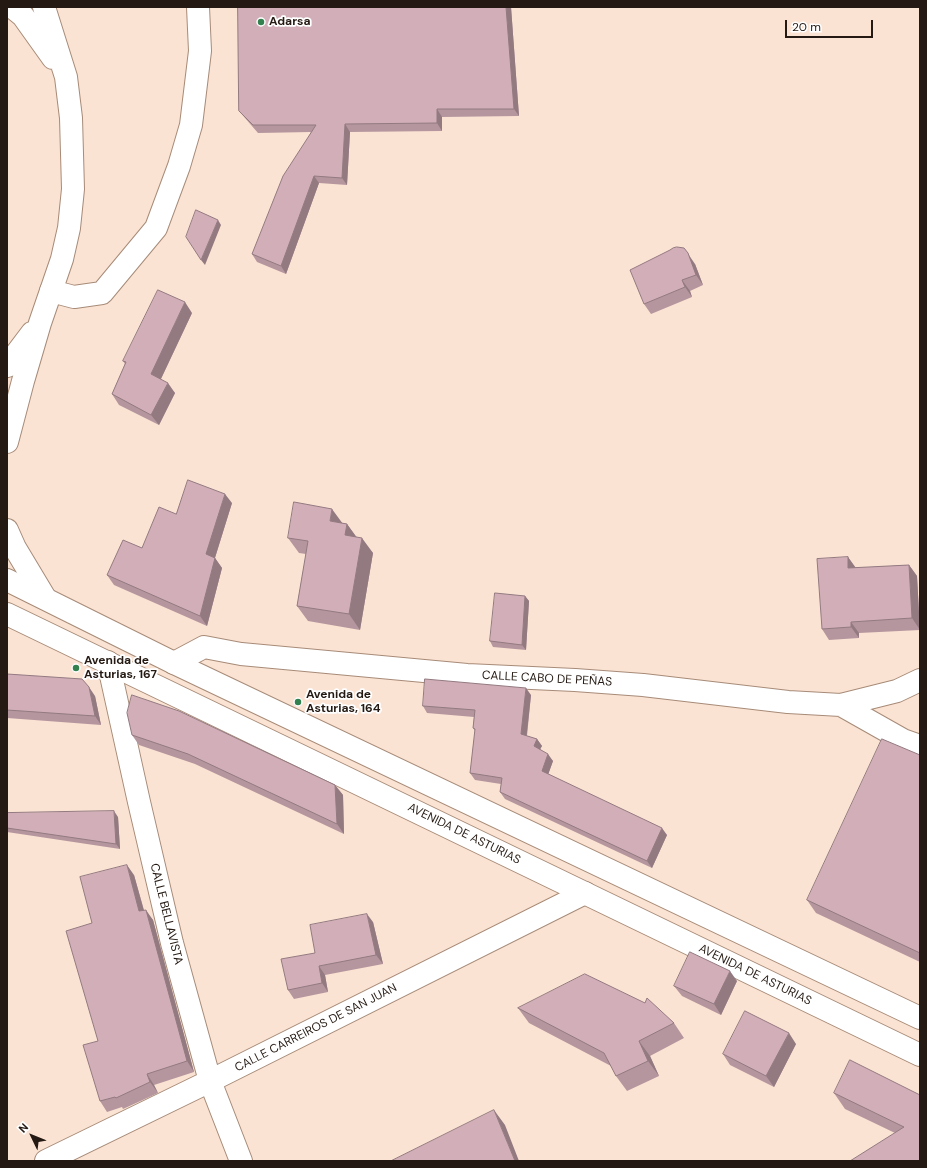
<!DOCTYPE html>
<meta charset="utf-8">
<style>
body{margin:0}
#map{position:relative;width:927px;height:1168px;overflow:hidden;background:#fbe3d3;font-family:"DM Sans",sans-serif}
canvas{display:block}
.frame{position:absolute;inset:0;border:8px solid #251a13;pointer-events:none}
.north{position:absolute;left:12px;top:1116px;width:40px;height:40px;-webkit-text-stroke:3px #fff;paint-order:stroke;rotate:313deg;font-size:11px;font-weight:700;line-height:16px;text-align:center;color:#251a13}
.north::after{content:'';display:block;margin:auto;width:14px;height:18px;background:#251a13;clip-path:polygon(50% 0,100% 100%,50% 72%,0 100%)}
.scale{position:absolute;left:785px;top:20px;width:88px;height:18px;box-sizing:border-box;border:2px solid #251a13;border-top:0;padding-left:5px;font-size:12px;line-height:14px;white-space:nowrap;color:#251a13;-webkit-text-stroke:3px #fff;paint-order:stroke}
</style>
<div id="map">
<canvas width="927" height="1168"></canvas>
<div class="frame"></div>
<div class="north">N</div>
<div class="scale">20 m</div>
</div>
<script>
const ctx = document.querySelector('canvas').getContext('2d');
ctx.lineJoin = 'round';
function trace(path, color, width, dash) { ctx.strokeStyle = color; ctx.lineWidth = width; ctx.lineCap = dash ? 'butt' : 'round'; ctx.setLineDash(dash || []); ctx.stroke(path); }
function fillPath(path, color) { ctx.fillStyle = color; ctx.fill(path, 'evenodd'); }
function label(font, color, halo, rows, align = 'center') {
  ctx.font = font + ' "DM Sans",sans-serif'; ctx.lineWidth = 3.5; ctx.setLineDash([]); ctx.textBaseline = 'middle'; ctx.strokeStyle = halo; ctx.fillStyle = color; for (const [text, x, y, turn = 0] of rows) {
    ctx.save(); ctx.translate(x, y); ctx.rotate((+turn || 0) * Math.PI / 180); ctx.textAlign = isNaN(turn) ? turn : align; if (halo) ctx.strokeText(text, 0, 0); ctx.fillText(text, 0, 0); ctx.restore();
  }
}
const minor = new Path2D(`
 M 51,291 L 74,297 L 102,293 L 156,228 L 179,166 L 191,125 L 200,51 L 198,7
 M 108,662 L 139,802 L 172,943 L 210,1081 L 241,1161
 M 174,663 L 204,647 L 241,654 L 467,675 L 575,680 L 643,685 L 788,702 L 841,705 L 897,691 L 920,680
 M 841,705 L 903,740 L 920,746
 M 46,1161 L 210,1081 L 585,893`);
const major = new Path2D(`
 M 7,580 L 174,663 L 920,1018
 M 7,614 L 920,1055`);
const highway = new Path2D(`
 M 12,7 L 23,16 L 53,58
 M 7,366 L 32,333
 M 7,442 L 23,381 L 40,323 L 62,259 L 69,228 L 73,189 L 71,118 L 66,77 L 44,7
 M 7,530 L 15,548 L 45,598`);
const wall = new Path2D(`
 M 238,7 L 511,7 L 519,116 L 442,117 L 442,131 L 350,132 L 347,185 L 319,183 L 286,274 L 257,262 L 252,254 L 311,132 L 258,133 L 245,118 L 239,111 Z
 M 695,264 L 703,285 L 690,291 L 692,297 L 651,314 L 644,304 Z
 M 192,313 L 161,379 L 175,393 L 159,425 L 119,405 L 112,394 L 125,364 L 123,361 Z
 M 232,503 L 215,558 L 222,568 L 207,626 L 114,585 L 107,575 L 142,548 L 176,514 Z
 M 342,523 L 347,524 L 356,537 L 373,553 L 360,630 L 308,621 L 297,606 L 306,554 L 299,553 L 288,538 Z
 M 848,557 L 855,568 L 909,565 L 917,576 L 920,630 L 859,633 L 859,638 L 829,640 L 822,629 Z
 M 525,596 L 529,601 L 526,650 L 493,647 L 490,641 Z
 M 7,674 L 95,696 L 101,725 L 7,718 Z
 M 531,695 L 527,736 L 537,739 L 542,746 L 540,749 L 553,761 L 548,774 L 667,835 L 652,868 L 505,799 L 500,792 L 501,784 L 475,780 L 470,773 L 475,731 L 473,728 L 474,717 L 427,713 L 423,706 Z
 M 132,735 L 335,785 L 343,795 L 344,834 L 195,764 L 139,745 Z
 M 920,755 L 920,962 L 816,913 L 807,900 Z
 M 7,813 L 118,817 L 120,849 L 7,832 Z
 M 134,875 L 144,910 L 153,920 L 194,1072 L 154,1085 L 158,1093 L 123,1109 L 122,1107 L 107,1112 L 100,1101 L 98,1041 L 92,923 Z
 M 373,922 L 383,964 L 325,975 L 328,992 L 294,999 L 288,990 L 315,953 Z
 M 737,981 L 721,1015 L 682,996 L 674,986 Z
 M 518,1008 L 674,1023 L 684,1038 L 650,1056 L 659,1076 L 627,1091 L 616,1076 L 611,1066 L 529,1023 Z
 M 796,1044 L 774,1087 L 730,1065 L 723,1054 Z
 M 834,1093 L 920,1095 L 920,1161 L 895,1133 L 845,1109 Z`);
const shadedWall = new Path2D(`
 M 506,7 L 511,7 L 519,116 L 514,109 Z
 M 437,109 L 442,117 L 442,131 L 437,123 Z
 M 345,124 L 350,132 L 347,185 L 342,178 Z
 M 314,176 L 319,183 L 286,274 L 281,266 Z
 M 218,220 L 221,225 L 205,265 L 201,260 Z
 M 684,248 L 695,264 L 703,285 L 696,275 Z
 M 682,280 L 690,291 L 692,297 L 685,287 Z
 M 185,302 L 192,313 L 158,385 L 151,374 Z
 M 168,383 L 175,393 L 159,425 L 151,415 Z
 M 225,494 L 232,503 L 213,564 L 206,554 Z
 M 332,509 L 343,524 L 330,521 Z
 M 347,524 L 358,539 L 345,535 Z
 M 362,538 L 373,553 L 360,630 L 349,614 Z
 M 848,557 L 856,568 L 848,568 Z
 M 215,558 L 222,568 L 207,626 L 200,616 Z
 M 909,565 L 917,576 L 920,630 L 912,618 Z
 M 525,596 L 529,601 L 526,650 L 522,645 Z
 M 851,622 L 859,633 L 859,638 L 851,627 Z
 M 89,687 L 95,696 L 101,725 L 95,716 Z
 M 526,688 L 531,695 L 526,741 L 521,734 Z
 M 537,739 L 542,746 L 538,753 L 534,746 Z
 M 548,754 L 553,761 L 547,778 L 542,771 Z
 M 335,785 L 343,795 L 344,834 L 337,824 Z
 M 114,811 L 118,817 L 120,849 L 116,844 Z
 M 662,828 L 667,835 L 652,868 L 647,861 Z
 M 127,865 L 134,875 L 147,922 L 139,911 Z
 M 146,910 L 153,920 L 194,1072 L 187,1061 Z
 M 367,914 L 373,922 L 383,964 L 376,955 Z
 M 319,966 L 325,975 L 328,992 L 322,983 Z
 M 730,971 L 737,981 L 721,1015 L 714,1004 Z
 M 789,1033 L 796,1044 L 774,1087 L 766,1076 Z
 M 639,1041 L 650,1056 L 659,1076 L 648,1061 Z
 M 147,1074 L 154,1085 L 158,1093 L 150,1082 Z
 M 494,1110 L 505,1125 L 519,1161 L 515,1161 Z`);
const building = new Path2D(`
 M 238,7 L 506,7 L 514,109 L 437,109 L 437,123 L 345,124 L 342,178 L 314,176 L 281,266 L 252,254 L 283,176 L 316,125 L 253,125 L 239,111 Z
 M 196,210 L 218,220 L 201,260 L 186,237 Z
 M 677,247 L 684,248 L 688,253 L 696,275 L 682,280 L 685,287 L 644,304 L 630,270 L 670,250 L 673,248 Z
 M 158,290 L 185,302 L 151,374 L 168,383 L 151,415 L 112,394 L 126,362 L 123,361 Z
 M 188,480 L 225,494 L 206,554 L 215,558 L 200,616 L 107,575 L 123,540 L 142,548 L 159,507 L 176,514 Z
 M 294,502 L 332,509 L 330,521 L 347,524 L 345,535 L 362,538 L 349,614 L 297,606 L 308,541 L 288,538 Z
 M 848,557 L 848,568 L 909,565 L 912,618 L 851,622 L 851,627 L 822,629 L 817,559 Z
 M 495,593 L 525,596 L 522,645 L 490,641 Z
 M 7,674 L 82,679 L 89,687 L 95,716 L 7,710 Z
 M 425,679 L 526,688 L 521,734 L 537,739 L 534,746 L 548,754 L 542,771 L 662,828 L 647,861 L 500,792 L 502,778 L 470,773 L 475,729 L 473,728 L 475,710 L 423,706 Z
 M 132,695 L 179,711 L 335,785 L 337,824 L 188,754 L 132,735 L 127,713 Z
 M 882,739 L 920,755 L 920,953 L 807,900 Z
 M 114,811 L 116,844 L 7,828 L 7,813 Z
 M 127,865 L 139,911 L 146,910 L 187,1061 L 147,1074 L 150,1082 L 116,1098 L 115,1097 L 100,1101 L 83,1045 L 98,1041 L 66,931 L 92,923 L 80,877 Z
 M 367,914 L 376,955 L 319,966 L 322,983 L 288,990 L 281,959 L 315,953 L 310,925 Z
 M 690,952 L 730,971 L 714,1004 L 674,986 Z
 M 585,974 L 645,1003 L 647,998 L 674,1023 L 639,1041 L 648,1061 L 616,1076 L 604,1053 L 518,1008 Z
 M 745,1011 L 789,1033 L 766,1076 L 723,1054 Z
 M 850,1060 L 920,1095 L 920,1161 L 850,1161 L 904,1127 L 834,1093 Z
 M 494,1110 L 515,1161 L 391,1161 Z`);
const markers = [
 [261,22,4,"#348150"],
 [76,668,4,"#348150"],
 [298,702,4,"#348150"]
];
const poiNames = [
 ["Adarsa",269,22],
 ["Avenida de",84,661],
 ["Asturias, 167",84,675],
 ["Avenida de",306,695],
 ["Asturias, 164",306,709]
];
const streetNames = [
 ["CALLE CABO DE PEÑAS",547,679,3],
 ["AVENIDA DE ASTURIAS",464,834,26],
 ["CALLE BELLAVISTA",166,914,76],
 ["AVENIDA DE ASTURIAS",755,975,26],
 ["CALLE CARREIROS DE SAN JUAN",316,1028,-27]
];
trace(minor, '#a78b78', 24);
trace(major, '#a78b78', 24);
trace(highway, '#a78b78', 24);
trace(minor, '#fff', 22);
trace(major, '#fff', 22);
trace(highway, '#fff', 22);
fillPath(wall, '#b5969e');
fillPath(shadedWall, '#937a81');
fillPath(building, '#d2afb8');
trace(building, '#937a81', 1);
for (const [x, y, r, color] of markers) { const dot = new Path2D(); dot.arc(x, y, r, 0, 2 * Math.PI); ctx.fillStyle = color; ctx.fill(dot); trace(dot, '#fff', 1.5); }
label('bold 12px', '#251a13', '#fff', poiNames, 'left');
label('12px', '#251a13', '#fff', streetNames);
</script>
